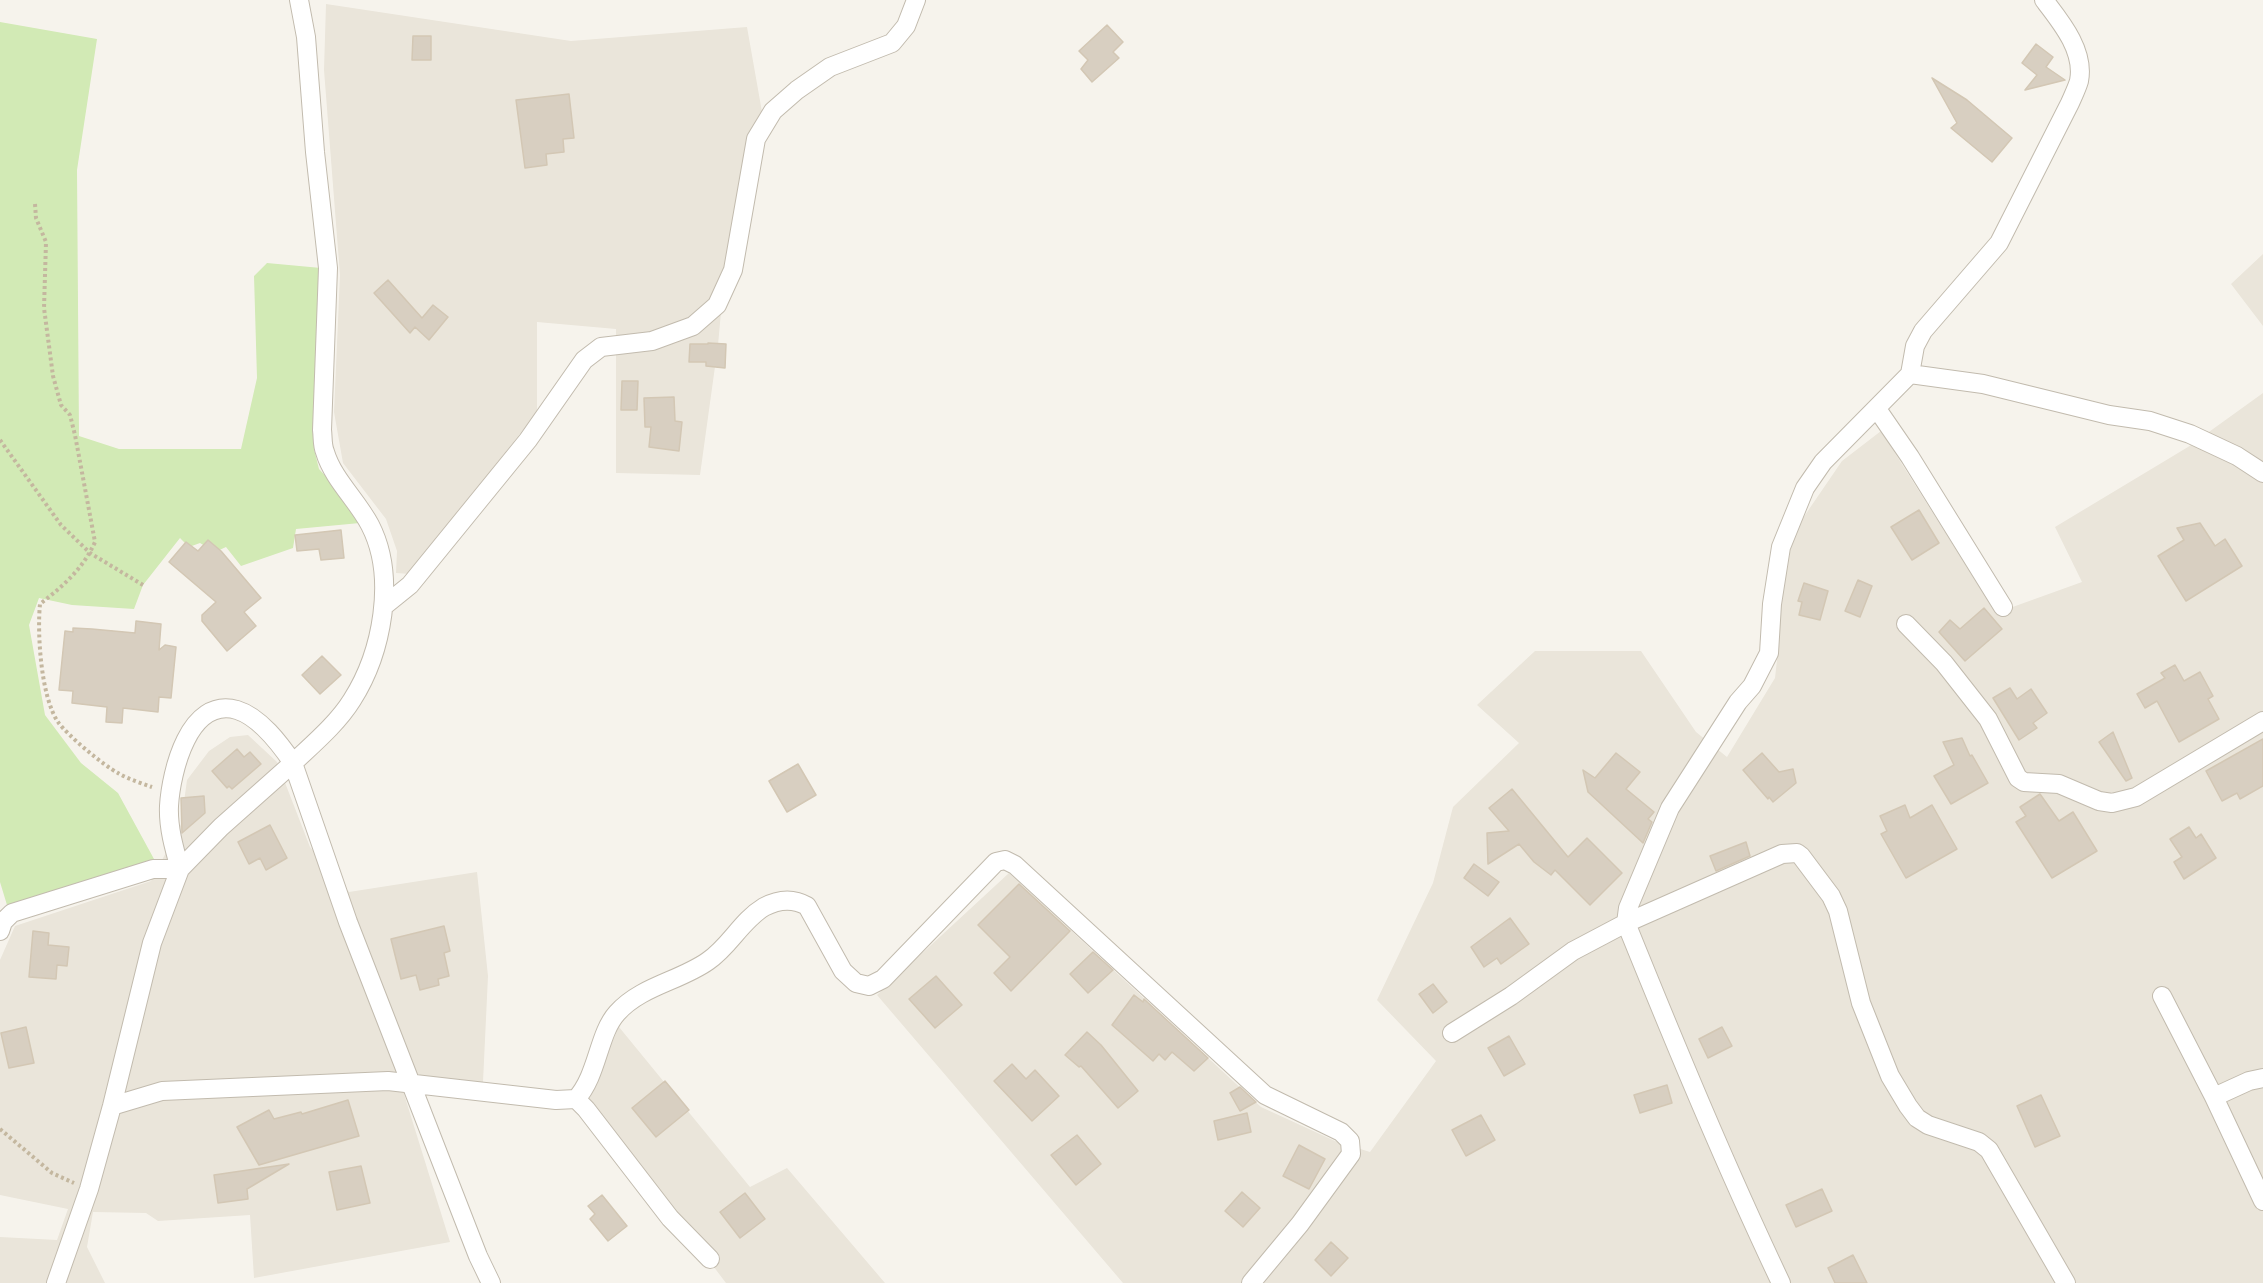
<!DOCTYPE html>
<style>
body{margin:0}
canvas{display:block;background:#f6f3ec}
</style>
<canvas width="2263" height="1283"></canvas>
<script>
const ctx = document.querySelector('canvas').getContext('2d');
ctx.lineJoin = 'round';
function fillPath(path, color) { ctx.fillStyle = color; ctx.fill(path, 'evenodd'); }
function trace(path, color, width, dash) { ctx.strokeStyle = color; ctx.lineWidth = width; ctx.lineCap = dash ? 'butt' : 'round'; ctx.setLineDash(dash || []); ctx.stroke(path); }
const residential = new Path2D(`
 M 326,4 L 571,41 L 747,27 L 762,112 L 752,127 L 725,268 L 718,345 L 700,475 L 616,473 L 616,329 L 537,322 L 537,412 L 410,574 L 396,573 L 397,551 L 386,519 L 343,463 L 334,412 L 340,275 L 324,70 Z
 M 2263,254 L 2263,326 L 2231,284 Z
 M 2263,393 L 2263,1283 L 1123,1283 L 877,995 L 1009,873 L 1261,1107 L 1335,1141 L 1370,1152 L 1436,1061 L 1377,1000 L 1433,883 L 1453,807 L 1519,743 L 1477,705 L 1535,651 L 1641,651 L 1696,732 L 1727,757 L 1775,678 L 1779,642 L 1780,610 L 1791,547 L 1803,518 L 1842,461 L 1881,431 L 1996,613 L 2082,582 L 2055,527 L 2188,447 Z
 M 248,735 L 277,762 L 310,847 L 349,892 L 477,872 L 488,976 L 483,1082 L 404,1094 L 450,1242 L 254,1278 L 250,1215 L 158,1221 L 146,1213 L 93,1212 L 87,1247 L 105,1283 L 0,1283 L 0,1237 L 57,1240 L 68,1209 L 0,1195 L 0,960 L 15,926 L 151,881 L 181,824 L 187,780 L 209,751 L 230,737 Z
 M 619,1027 L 750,1187 L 787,1168 L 885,1283 L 726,1283 L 586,1099 Z`);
const green = new Path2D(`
 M 0,22 L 97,39 L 77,170 L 79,436 L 119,449 L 241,449 L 257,378 L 254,276 L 267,263 L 321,268 L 314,449 L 319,469 L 343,495 L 360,523 L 296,529 L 293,548 L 241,566 L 226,547 L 215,552 L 200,543 L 189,547 L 180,538 L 143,585 L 134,609 L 72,605 L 39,598 L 29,625 L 45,715 L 81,763 L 118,793 L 154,859 L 81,885 L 7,905 L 0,882 Z`);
const building = new Path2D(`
 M 1107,25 L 1123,42 L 1113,52 L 1119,58 L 1092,82 L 1081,69 L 1088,60 L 1079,51 Z
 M 413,36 L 431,36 L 431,60 L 412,60 Z
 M 2036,44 L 2053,57 L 2046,67 L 2065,80 L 2025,90 L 2037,75 L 2022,63 Z
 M 1932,78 L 1967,100 L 2012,138 L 1992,162 L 1951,128 L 1957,123 Z
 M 569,94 L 574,138 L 563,139 L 564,152 L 546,154 L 547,165 L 525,168 L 516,100 Z
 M 388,280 L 422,318 L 433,305 L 448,317 L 429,340 L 415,327 L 410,333 L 374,293 Z
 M 708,343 L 726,344 L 725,368 L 706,366 L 706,362 L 689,362 L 690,344 L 708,344 Z
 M 622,381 L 638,381 L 637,410 L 621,410 Z
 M 674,397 L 675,421 L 682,422 L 679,451 L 649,447 L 651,427 L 645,427 L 644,398 Z
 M 1919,510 L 1939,543 L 1912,560 L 1891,527 Z
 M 2200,523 L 2215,546 L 2225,539 L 2242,566 L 2186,601 L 2158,556 L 2184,540 L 2177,528 Z
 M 341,530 L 344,558 L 321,560 L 319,549 L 297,551 L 295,535 Z
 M 208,540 L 221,551 L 261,598 L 244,612 L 256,626 L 227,651 L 202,621 L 202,615 L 216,602 L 169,562 L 186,542 L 198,551 Z
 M 1858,580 L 1872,586 L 1860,617 L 1845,611 Z
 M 1804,583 L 1828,591 L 1820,620 L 1799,615 L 1802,602 L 1798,601 Z
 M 1984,608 L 2002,629 L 1965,661 L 1939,632 L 1950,620 L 1960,629 Z
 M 136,621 L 161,624 L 159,650 L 165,645 L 176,647 L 171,698 L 159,697 L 158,712 L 123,708 L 122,723 L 106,722 L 107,707 L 72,703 L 73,691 L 59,690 L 65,631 L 73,632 L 73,628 L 92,629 L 135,633 Z
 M 322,656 L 341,675 L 320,694 L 302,675 Z
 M 2175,665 L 2184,681 L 2200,672 L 2213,696 L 2208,699 L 2219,719 L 2179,742 L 2157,701 L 2145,708 L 2137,694 L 2165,678 L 2161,673 Z
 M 2010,688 L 2017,699 L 2031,689 L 2047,713 L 2033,723 L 2037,728 L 2019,740 L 1993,698 Z
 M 2113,732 L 2132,778 L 2126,781 L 2099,742 Z
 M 1962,738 L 1970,756 L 1972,755 L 1988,783 L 1951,804 L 1934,776 L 1954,765 L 1943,742 Z
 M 2263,739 L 2263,786 L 2240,799 L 2237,793 L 2222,801 L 2206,771 Z
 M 237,749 L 244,757 L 250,752 L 261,764 L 232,789 L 229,786 L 227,788 L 212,771 Z
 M 1616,753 L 1640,772 L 1626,789 L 1654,812 L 1648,819 L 1652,822 L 1643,843 L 1588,792 L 1583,770 L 1595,778 Z
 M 1762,753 L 1779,772 L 1793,769 L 1796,783 L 1773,802 L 1769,797 L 1768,799 L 1743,770 Z
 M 798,764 L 816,795 L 787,812 L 769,781 Z
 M 1512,789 L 1568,857 L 1587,838 L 1622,873 L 1590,905 L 1555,870 L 1551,875 L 1534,862 L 1519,844 L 1488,864 L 1487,833 L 1509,831 L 1489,808 Z
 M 2040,794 L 2059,821 L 2073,812 L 2097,851 L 2052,878 L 2016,822 L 2026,816 L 2020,807 Z
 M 204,796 L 205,813 L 182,833 L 181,798 Z
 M 1905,805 L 1910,818 L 1932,805 L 1957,849 L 1906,878 L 1881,834 L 1887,831 L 1880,816 Z
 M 270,825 L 287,858 L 266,870 L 260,858 L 249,864 L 238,842 Z
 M 2189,827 L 2196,838 L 2201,834 L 2216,858 L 2184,879 L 2174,862 L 2182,857 L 2170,839 Z
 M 1746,842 L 1750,856 L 1716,871 L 1710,856 Z
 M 1474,864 L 1499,882 L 1488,896 L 1464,878 Z
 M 1019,884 L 1070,931 L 1011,991 L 994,973 L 1010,957 L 978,925 Z
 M 1510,918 L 1529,944 L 1501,964 L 1497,958 L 1484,967 L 1471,947 Z
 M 444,926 L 450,951 L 444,953 L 449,976 L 438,979 L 439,985 L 420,990 L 416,975 L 401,979 L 391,939 Z
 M 33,931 L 49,933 L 48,945 L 69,947 L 67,966 L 57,965 L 56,979 L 29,977 Z
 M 1093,952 L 1113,970 L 1088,993 L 1070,974 Z
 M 936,976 L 962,1005 L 935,1028 L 909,999 Z
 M 1433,984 L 1447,1002 L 1433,1013 L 1419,994 Z
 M 1134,995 L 1143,1002 L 1144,999 L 1208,1058 L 1194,1071 L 1172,1052 L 1165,1060 L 1159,1054 L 1153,1061 L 1112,1025 Z
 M 26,1027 L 34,1063 L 9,1068 L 1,1033 Z
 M 1722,1027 L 1732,1046 L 1708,1058 L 1699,1039 Z
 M 1087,1032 L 1101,1045 L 1138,1091 L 1118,1108 L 1081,1066 L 1079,1067 L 1065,1055 Z
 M 1509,1036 L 1525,1064 L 1504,1076 L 1488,1048 Z
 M 1012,1064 L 1026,1079 L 1035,1070 L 1059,1096 L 1032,1121 L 994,1081 Z
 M 665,1081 L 689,1110 L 656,1137 L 632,1108 Z
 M 1667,1085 L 1672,1103 L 1640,1113 L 1634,1095 Z
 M 1240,1087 L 1256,1102 L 1240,1111 L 1230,1093 Z
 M 2041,1095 L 2060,1136 L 2035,1147 L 2017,1106 Z
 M 348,1100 L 359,1136 L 259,1165 L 237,1127 L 269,1110 L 274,1119 L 301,1112 L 302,1114 Z
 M 1247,1113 L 1251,1132 L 1218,1140 L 1214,1121 Z
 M 1481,1115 L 1495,1140 L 1466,1156 L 1452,1130 Z
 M 1077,1135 L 1101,1164 L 1076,1185 L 1051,1155 Z
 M 1299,1145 L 1325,1159 L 1309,1189 L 1283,1176 Z
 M 289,1164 L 247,1189 L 248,1199 L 218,1203 L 214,1175 Z
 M 361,1166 L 370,1203 L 337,1210 L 329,1172 Z
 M 1822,1189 L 1832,1211 L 1796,1227 L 1786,1205 Z
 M 1242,1192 L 1260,1208 L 1243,1227 L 1225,1211 Z
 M 745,1193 L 765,1219 L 740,1238 L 720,1212 Z
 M 602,1195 L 627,1226 L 608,1241 L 590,1219 L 595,1214 L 588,1206 Z
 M 1331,1242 L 1348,1258 L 1331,1276 L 1315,1260 Z
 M 1853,1255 L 1867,1283 L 1835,1283 L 1828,1268 Z`);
const path = new Path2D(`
 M 35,204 L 36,218 L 46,242 L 44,308 L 53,376 L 61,405 L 70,415 L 75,435 L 95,542 C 83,569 62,587 40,604 C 37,634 41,697 58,722 C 67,735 103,765 118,773 C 128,779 141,783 152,787
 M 0,440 L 61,525 L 90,553 L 143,585
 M 0,1129 L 52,1173 L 74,1183`);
const street = new Path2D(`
 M 1910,374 L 1983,384 L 2109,415 L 2150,421 L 2190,434 L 2237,456 L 2263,473
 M 1877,409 L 1910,457 L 2003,607
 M 384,606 L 410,585 L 528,440 L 584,360 L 601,347 L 652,341 L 693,326 L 717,305 L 733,270 L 756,139 L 773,111 L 797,90 L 830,67 L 892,43 L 906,26 L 916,0
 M 1906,624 L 1944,663 L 1988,719 L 2018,778 L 2024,782 L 2059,784 L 2099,801 L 2112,803 L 2136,797 L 2263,721
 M 0,931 L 3,922 L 12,913 L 153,869 L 180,869 C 174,848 168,827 169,806 C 171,772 189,696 237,710 C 260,717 280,744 293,763 C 313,744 337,724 352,700 C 382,653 397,577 370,525 C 357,500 333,479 325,452 C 322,445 323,437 322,430 L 328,268 L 315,152 L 306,37 L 299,0
 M 2162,996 L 2214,1097 L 2263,1201
 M 1452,1033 L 1511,996 L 1573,951 L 1626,923 L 1782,854 L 1797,853 L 1801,856 L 1831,896 L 1838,911 L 1861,1003 L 1890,1076 L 1908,1106 L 1917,1118 L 1928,1125 L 1979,1142 L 1989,1150 L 2066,1283
 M 2214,1097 L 2249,1081 L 2263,1078
 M 576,1099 L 586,1109 L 670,1218 L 710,1259
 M 112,1106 L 162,1091 L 388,1081 L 556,1100 L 576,1099 C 598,1075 598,1034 617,1013 C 641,986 680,981 708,961 C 730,946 741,921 764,907 C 779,899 793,898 807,906 L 843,971 L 856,983 L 869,986 L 883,979 L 996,862 L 1005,860 L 1015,865 L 1265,1095 L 1341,1132 L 1350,1141 L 1351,1154 L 1300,1224 L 1251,1283
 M 56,1283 L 89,1189 L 112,1106 L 152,943 L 180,869 L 221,827 L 293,763 L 348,922 L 478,1256 L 491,1283
 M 1781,1283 C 1725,1165 1675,1044 1626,923 L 1628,908 L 1670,808 L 1738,702 L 1752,686 L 1769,653 L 1772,604 L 1781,547 L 1805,488 L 1823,462 L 1910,374 L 1915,346 L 1923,331 L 1999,243 L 2070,103 C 2073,96 2077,88 2079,81 C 2085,51 2061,22 2044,0`);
fillPath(residential, '#eae5da');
fillPath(green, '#d2eab5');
fillPath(building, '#d8cfc1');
trace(building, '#d3c7b4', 1.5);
trace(street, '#c2bbae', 20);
trace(path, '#c4b79f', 4, [3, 3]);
trace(street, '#fff', 18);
</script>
